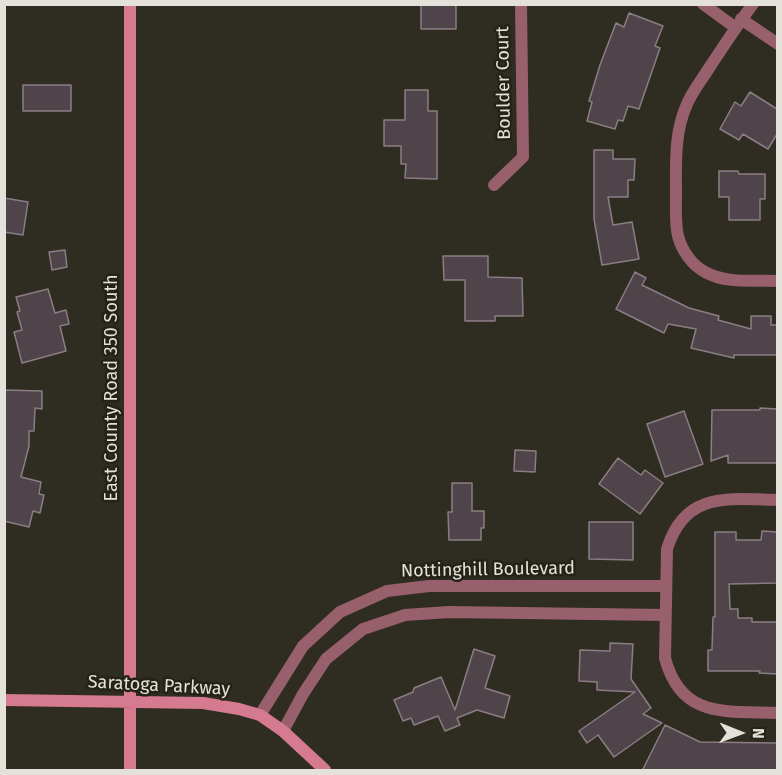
<!DOCTYPE html>
<style>
body{margin:0}
#map{position:relative;width:782px;height:775px;overflow:hidden;background:#2f2c21;font-family:"Fira Sans",sans-serif}
canvas{display:block}
.frame{position:absolute;inset:0;border:6px solid #e3e1da;pointer-events:none}
.north{position:absolute;left:710px;top:703px;width:60px;height:60px;-webkit-text-stroke:4px #252218;paint-order:stroke;rotate:91deg;font-size:16px;font-weight:700;line-height:24px;text-align:center;color:#e3e1da}
.north::after{content:'';display:block;margin:auto;width:21px;height:27px;background:#e3e1da;clip-path:polygon(50% 0,100% 100%,50% 72%,0 100%)}
</style>
<div id="map">
<canvas width="782" height="775"></canvas>
<div class="frame"></div>
<div class="north">N</div>
</div>
<script>
const ctx = document.querySelector('canvas').getContext('2d');
ctx.lineJoin = 'round';
function fillPath(path, color) { ctx.fillStyle = color; ctx.fill(path, 'evenodd'); }
function trace(path, color, width, dash) { ctx.strokeStyle = color; ctx.lineWidth = width; ctx.lineCap = dash ? 'butt' : 'round'; ctx.setLineDash(dash || []); ctx.stroke(path); }
function label(font, color, halo, rows, align = 'center') {
  ctx.font = font + ' "Fira Sans",sans-serif'; ctx.lineWidth = 5; ctx.setLineDash([]); ctx.textBaseline = 'middle'; ctx.strokeStyle = halo; ctx.fillStyle = color; for (const [text, x, y, turn = 0] of rows) {
    ctx.save(); ctx.translate(x, y); ctx.rotate((+turn || 0) * Math.PI / 180); ctx.textAlign = isNaN(turn) ? turn : align; if (halo) ctx.strokeText(text, 0, 0); ctx.fillText(text, 0, 0); ctx.restore();
  }
}
const building = new Path2D(`
 M 421,4 L 456,4 L 456,29 L 421,29 Z
 M 629,13 L 663,26 L 655,46 L 660,48 L 639,109 L 628,106 L 623,121 L 618,120 L 615,129 L 587,121 L 592,102 L 589,101 L 600,65 L 616,23 L 624,27 Z
 M 23,85 L 71,85 L 71,111 L 23,111 Z
 M 405,90 L 428,90 L 428,111 L 437,111 L 437,179 L 405,178 L 406,164 L 401,164 L 401,146 L 384,146 L 384,120 L 405,120 Z
 M 750,92 L 777,109 L 777,134 L 768,149 L 743,134 L 739,140 L 720,129 L 735,102 L 741,106 Z
 M 594,150 L 613,150 L 613,159 L 635,159 L 634,180 L 628,180 L 628,197 L 608,197 L 613,225 L 632,222 L 639,259 L 602,265 L 594,219 Z
 M 719,171 L 738,171 L 739,174 L 765,174 L 765,199 L 760,199 L 760,220 L 729,220 L 729,197 L 719,197 Z
 M 4,198 L 28,202 L 23,235 L 4,232 Z
 M 65,250 L 67,267 L 52,270 L 49,252 Z
 M 443,256 L 488,256 L 488,277 L 522,278 L 523,316 L 495,316 L 495,321 L 465,321 L 465,280 L 444,280 Z
 M 635,272 L 646,278 L 642,285 L 689,308 L 719,316 L 718,320 L 751,329 L 751,316 L 771,316 L 771,325 L 777,325 L 777,355 L 734,355 L 734,358 L 691,348 L 696,329 L 668,324 L 664,333 L 616,309 Z
 M 48,289 L 55,313 L 66,310 L 69,324 L 60,326 L 66,351 L 22,363 L 14,332 L 22,330 L 17,312 L 20,311 L 16,297 Z
 M 4,390 L 42,391 L 42,409 L 35,408 L 34,431 L 29,431 L 29,446 L 21,477 L 41,482 L 39,494 L 44,495 L 40,513 L 33,511 L 29,527 L 4,521 Z
 M 760,408 L 777,409 L 777,463 L 728,463 L 728,455 L 711,461 L 712,410 L 760,410 Z
 M 684,411 L 703,464 L 665,477 L 647,424 Z
 M 515,450 L 536,451 L 535,472 L 514,471 Z
 M 618,458 L 641,475 L 645,470 L 663,483 L 640,514 L 599,484 Z
 M 452,483 L 472,483 L 472,511 L 484,511 L 484,528 L 481,528 L 481,540 L 449,540 L 448,512 L 452,512 Z
 M 589,522 L 633,522 L 633,560 L 589,559 Z
 M 762,531 L 777,532 L 777,583 L 729,584 L 730,609 L 738,609 L 738,618 L 752,618 L 752,622 L 777,622 L 777,674 L 759,673 L 760,671 L 708,671 L 708,650 L 712,650 L 713,617 L 715,617 L 715,532 L 736,532 L 736,540 L 761,540 Z
 M 610,643 L 633,644 L 631,679 L 651,708 L 643,714 L 662,723 L 614,757 L 598,735 L 587,743 L 579,731 L 635,692 L 597,690 L 597,682 L 579,681 L 580,650 L 610,651 Z
 M 474,649 L 495,656 L 485,688 L 510,696 L 504,718 L 477,710 L 457,718 L 460,725 L 445,731 L 438,716 L 414,725 L 411,718 L 403,721 L 394,700 L 413,692 L 414,688 L 441,677 L 455,710 Z
 M 665,725 L 700,742 L 777,743 L 777,771 L 642,771 Z`);
const street = new Path2D(`
 M 703,4 L 736,28
 M 753,4 C 738,24 725,44 711,65 C 703,78 693,90 687,104 C 674,133 676,164 676,195 C 676,209 675,223 678,236 C 682,251 692,265 705,272 C 726,284 754,280 778,281
 M 741,19 L 778,44
 M 494,185 L 523,157 L 521,4
 M 778,500 C 728,499 685,491 667,549 L 665,658 C 681,719 726,711 778,713
 M 260,715 L 303,646 L 340,612 L 387,591 L 429,586 L 665,586
 M 283,731 L 303,694 L 326,659 L 363,629 L 405,615 L 449,612 L 665,615`);
const secondary = new Path2D(`
 M 130,4 L 130,770
 M 4,700 L 203,703 L 239,709 L 260,715 L 283,731 L 325,770`);
const streetNames = [
 ["Boulder Court",504,83,-91],
 ["East County Road 350 South",112,388,-90],
 ["Nottinghill Boulevard",488,570,-1],
 ["Saratoga Parkway",159,686,3]
];
fillPath(building, '#50444b');
trace(building, '#8a7d84', 1.5);
trace(street, '#985f6c', 12);
trace(secondary, '#d57a90', 12);
label('18px', '#e3e1da', '#252218', streetNames);
</script>
